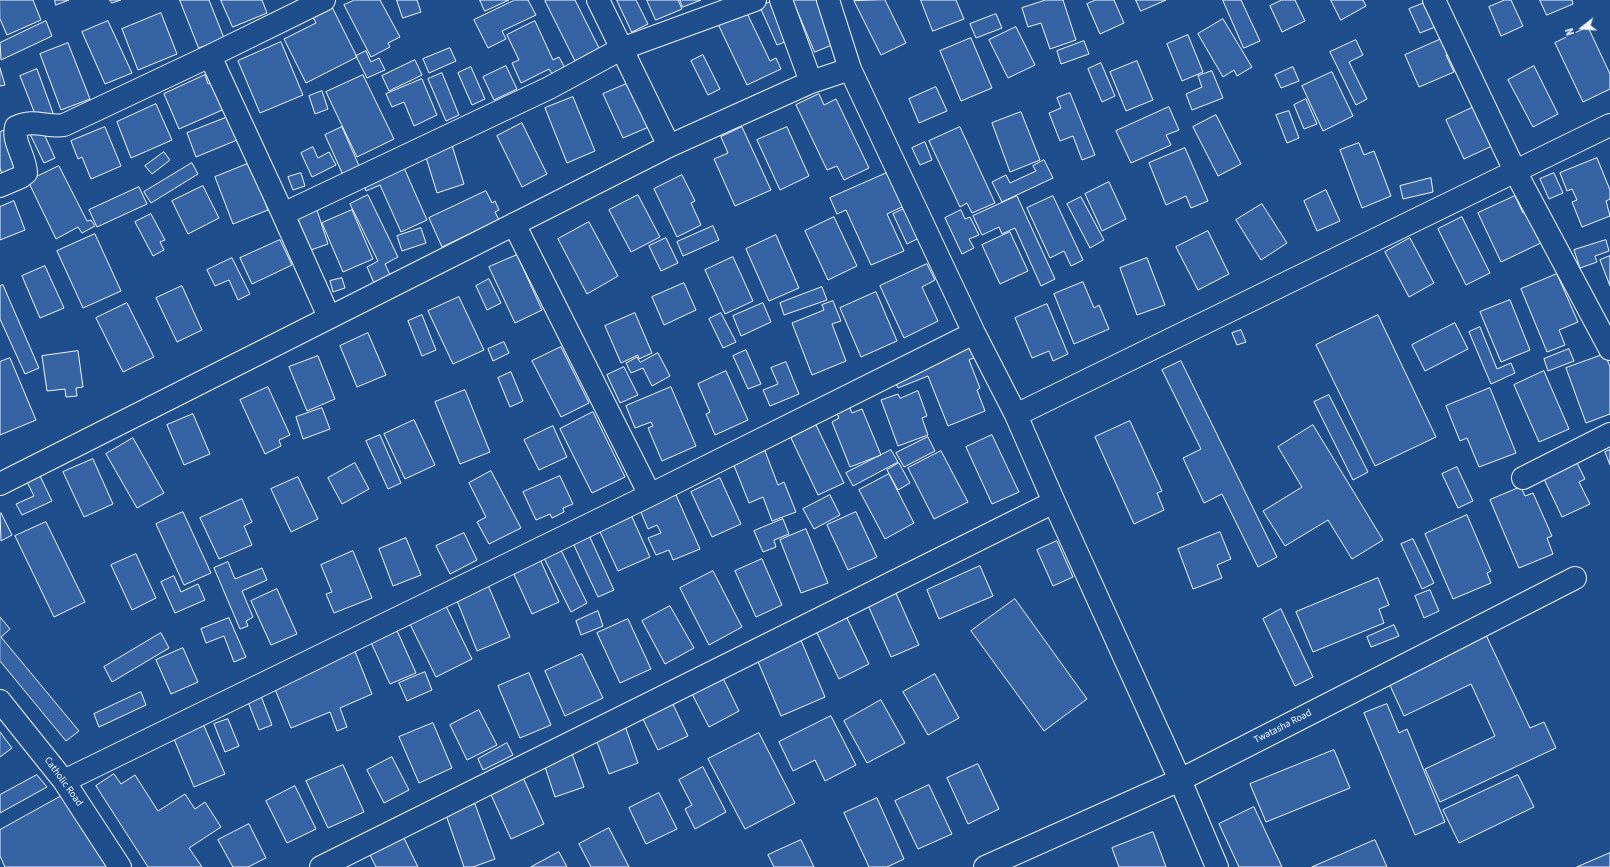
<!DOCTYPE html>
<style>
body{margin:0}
#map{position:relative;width:1610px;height:867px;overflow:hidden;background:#1f4e8c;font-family:"Source Sans 3",sans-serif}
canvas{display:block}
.north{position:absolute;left:1562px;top:8px;width:40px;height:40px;-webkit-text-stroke:3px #1f4e8c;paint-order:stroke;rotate:253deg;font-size:11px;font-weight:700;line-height:16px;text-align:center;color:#f2f6ff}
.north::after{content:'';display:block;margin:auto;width:14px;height:18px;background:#f2f6ff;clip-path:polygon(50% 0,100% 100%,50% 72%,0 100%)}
</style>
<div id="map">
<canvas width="1610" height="867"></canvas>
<div class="north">N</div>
</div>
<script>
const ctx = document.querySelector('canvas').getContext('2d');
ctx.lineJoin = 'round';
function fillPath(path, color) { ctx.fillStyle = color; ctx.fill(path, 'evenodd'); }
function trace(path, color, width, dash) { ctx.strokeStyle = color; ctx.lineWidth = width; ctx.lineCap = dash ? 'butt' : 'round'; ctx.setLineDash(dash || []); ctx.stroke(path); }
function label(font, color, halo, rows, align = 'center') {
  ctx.font = font + ' "Source Sans 3",sans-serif'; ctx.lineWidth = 3; ctx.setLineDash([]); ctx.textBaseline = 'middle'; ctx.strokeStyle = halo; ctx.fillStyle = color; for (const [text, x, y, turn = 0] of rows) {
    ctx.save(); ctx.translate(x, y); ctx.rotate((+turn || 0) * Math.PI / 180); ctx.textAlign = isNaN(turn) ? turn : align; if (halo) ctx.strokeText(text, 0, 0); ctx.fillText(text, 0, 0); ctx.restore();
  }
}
const building = new Path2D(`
 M 0,0 L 33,0 L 41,20 L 7,35 L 0,19 Z
 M 55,0 L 69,0 L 56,5 Z
 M 110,0 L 121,0 L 112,3 Z
 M 180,0 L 209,0 L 224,38 L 199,48 Z
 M 221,0 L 262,0 L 267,13 L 233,27 Z
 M 355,0 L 380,0 L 400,37 L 388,43 L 390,47 L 371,57 L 344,5 Z
 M 397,0 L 417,0 L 421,12 L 403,18 Z
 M 480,0 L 509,0 L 485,11 Z
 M 515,0 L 528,0 L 536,15 L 502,31 L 506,39 L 488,48 L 474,20 Z
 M 547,0 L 575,0 L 599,48 L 575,61 L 545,1 Z
 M 617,0 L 636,0 L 648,24 L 632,32 Z
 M 647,0 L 678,0 L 682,9 L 656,20 Z
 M 680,0 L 701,0 L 683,7 Z
 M 793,0 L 821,0 L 839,42 L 815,52 Z
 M 885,0 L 906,43 L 881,55 L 854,1 Z
 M 921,0 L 956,0 L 964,19 L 933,31 Z
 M 1046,0 L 1063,0 L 1076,40 L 1050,49 L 1041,23 L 1028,27 L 1022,8 Z
 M 1096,0 L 1114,0 L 1124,23 L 1100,34 L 1087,4 Z
 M 1136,0 L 1166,0 L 1141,11 Z
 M 1223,0 L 1241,0 L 1260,41 L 1244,48 Z
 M 1282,0 L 1295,0 L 1305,21 L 1282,32 L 1270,6 Z
 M 1331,0 L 1363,0 L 1366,6 L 1341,20 Z
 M 1505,0 L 1511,0 L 1523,26 L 1501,36 L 1489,7 Z
 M 1540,0 L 1572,0 L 1573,4 L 1547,15 Z
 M 329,1 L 357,57 L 306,83 L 284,39 L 316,23 L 310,11 Z
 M 772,1 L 790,40 L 777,45 L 760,7 Z
 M 1429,1 L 1440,25 L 1420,33 L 1409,9 Z
 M 745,9 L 770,61 L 776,58 L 781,69 L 747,85 L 717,22 Z
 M 161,13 L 177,54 L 138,70 L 122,29 Z
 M 996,14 L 1002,28 L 976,38 L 970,24 Z
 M 1223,19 L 1252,67 L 1237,76 L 1234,70 L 1223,77 L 1198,34 Z
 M 46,21 L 52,36 L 1,60 L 0,43 Z
 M 108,21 L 132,73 L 105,84 L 82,32 Z
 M 535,21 L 553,60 L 559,57 L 565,68 L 552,74 L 549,69 L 521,83 L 512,63 L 519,60 L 507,35 Z
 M 1016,27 L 1035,65 L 1008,78 L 989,40 Z
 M 1588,27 L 1610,74 L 1610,89 L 1583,102 L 1555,43 Z
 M 1188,35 L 1203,72 L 1182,81 L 1167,44 Z
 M 1446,37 L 1452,52 L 1446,55 L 1454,72 L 1419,87 L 1405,55 Z
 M 971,38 L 992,88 L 961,101 L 940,51 Z
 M 1356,40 L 1363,55 L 1349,62 L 1367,99 L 1356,105 L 1330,52 Z
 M 1084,41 L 1089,54 L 1061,64 L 1057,51 Z
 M 281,42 L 303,95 L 260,113 L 238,61 Z
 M 68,43 L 90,99 L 61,110 L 40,54 Z
 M 450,48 L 456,61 L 429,73 L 423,59 Z
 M 366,51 L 371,62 L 379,58 L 385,70 L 367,78 L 356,56 Z
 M 703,55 L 720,89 L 708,95 L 691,61 Z
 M 415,60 L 422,75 L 389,91 L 382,76 Z
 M 1137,61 L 1153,100 L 1126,111 L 1110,72 Z
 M 1101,63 L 1115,96 L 1102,102 L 1088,69 Z
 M 506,66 L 517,89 L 494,100 L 483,77 Z
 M 1534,66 L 1558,114 L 1533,127 L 1508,80 Z
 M 471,67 L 485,99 L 472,105 L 458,73 Z
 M 1293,67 L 1299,81 L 1281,88 L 1275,75 Z
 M 0,68 L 5,85 L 0,86 Z
 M 37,69 L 53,113 L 37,119 L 20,76 Z
 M 1212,71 L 1223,98 L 1192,110 L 1186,94 L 1202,87 L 1198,76 Z
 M 1332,72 L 1353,116 L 1323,131 L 1302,86 Z
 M 442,73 L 459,115 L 446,121 L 428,79 Z
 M 205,75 L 208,84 L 217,80 L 229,107 L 179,129 L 164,94 Z
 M 363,75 L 394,139 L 357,157 L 326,92 Z
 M 422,79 L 437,115 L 414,126 L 404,102 L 392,107 L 386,94 Z
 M 631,82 L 651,126 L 623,138 L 603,94 Z
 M 936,87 L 947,111 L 919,123 L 909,99 Z
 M 322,91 L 328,109 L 315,114 L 309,96 Z
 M 1070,93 L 1095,155 L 1082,160 L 1073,136 L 1060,141 L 1049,113 L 1061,108 L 1057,98 Z
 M 819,94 L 824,105 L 836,99 L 869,168 L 844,180 L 837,166 L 827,170 L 796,105 Z
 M 573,97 L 595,151 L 567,163 L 545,108 Z
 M 1306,99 L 1317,124 L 1304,129 L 1294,105 Z
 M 156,104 L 172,140 L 131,158 L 117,122 Z
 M 1169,107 L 1179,130 L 1166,135 L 1171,145 L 1131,163 L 1116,131 Z
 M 1474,107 L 1492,146 L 1464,159 L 1446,120 Z
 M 1289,111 L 1299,138 L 1287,143 L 1276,115 Z
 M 1021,112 L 1040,160 L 1010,172 L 992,123 Z
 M 1216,115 L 1241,164 L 1218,176 L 1193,127 Z
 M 228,117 L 237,140 L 196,157 L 187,133 Z
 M 522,123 L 547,174 L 522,187 L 497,136 Z
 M 40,125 L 55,158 L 44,163 L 28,130 Z
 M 105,127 L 121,166 L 91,179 L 82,157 L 78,159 L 71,141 Z
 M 342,127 L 360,168 L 343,175 L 325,135 Z
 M 742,127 L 771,190 L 735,206 L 714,159 L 728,153 L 721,137 Z
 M 787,127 L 809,176 L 780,190 L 757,140 Z
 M 960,127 L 995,203 L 972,213 L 967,203 L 960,207 L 929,141 Z
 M 6,130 L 20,168 L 2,174 L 0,168 L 0,132 Z
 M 451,142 L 464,184 L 437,193 L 424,151 Z
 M 925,142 L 932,160 L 920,165 L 912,148 Z
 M 1359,143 L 1364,155 L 1374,151 L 1391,196 L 1362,208 L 1340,150 Z
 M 313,147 L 318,158 L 329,152 L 336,165 L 312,177 L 301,153 Z
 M 1185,148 L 1208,201 L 1191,208 L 1186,196 L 1166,205 L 1149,163 Z
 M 164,152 L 170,160 L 152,174 L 145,166 Z
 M 1597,158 L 1610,190 L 1610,199 L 1606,201 L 1610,216 L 1582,227 L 1572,202 L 1577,200 L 1572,189 L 1567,191 L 1560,173 Z
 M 1044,160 L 1053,178 L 1002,202 L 992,182 L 1006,175 L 1010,183 L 1036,171 L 1033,166 Z
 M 401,161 L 427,220 L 401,232 L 380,185 L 366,191 L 361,178 Z
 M 192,163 L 198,174 L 151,203 L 144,192 Z
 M 250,163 L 268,210 L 233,224 L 215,177 Z
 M 59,166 L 87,221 L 91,220 L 95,226 L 82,233 L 78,227 L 56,239 L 28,181 Z
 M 889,172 L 904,206 L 887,214 L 904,251 L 871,265 L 846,210 L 837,214 L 830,198 Z
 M 301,173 L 305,186 L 293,190 L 288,177 Z
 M 1554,173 L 1563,193 L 1549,199 L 1540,179 Z
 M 682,175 L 695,201 L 691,203 L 701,225 L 677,237 L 654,189 Z
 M 1431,178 L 1433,192 L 1403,199 L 1400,186 Z
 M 1109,182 L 1126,219 L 1102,231 L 1085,194 Z
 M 203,186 L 219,218 L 188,234 L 172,201 Z
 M 139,187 L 147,204 L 97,227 L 89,210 Z
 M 1326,190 L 1340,221 L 1317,231 L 1304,201 Z
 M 486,191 L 492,203 L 495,201 L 499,210 L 495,212 L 499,220 L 442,247 L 429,218 Z
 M 368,195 L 398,257 L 385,264 L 390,275 L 374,283 L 367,267 L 378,261 L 350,204 Z
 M 638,195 L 660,237 L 631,252 L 609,210 Z
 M 1017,196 L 1055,279 L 1041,286 L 1015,228 L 1002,234 L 999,227 L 982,235 L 973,216 Z
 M 1053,196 L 1083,260 L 1071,266 L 1064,251 L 1050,258 L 1027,208 Z
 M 1515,196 L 1523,213 L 1530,210 L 1545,241 L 1501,262 L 1478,213 Z
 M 1081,197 L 1104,240 L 1090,248 L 1067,204 Z
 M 14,201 L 25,230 L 0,240 L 0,207 Z
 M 315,204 L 328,244 L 308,251 L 295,210 Z
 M 1262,204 L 1287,243 L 1261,260 L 1236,220 Z
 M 904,209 L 919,238 L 907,244 L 893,214 Z
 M 352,210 L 373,259 L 343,272 L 322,223 Z
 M 961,210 L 965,219 L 970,217 L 979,235 L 969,239 L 974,248 L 962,254 L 945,218 Z
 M 151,214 L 165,240 L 160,242 L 164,250 L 153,256 L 135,222 Z
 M 834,217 L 857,266 L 828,280 L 805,231 Z
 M 1462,217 L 1490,273 L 1466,285 L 1438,229 Z
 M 589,222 L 618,276 L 587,294 L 558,239 Z
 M 713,226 L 719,240 L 683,256 L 677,242 Z
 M 421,228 L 426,243 L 402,251 L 397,236 Z
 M 1208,231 L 1229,274 L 1198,290 L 1176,247 Z
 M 1010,232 L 1028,271 L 1000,284 L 982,245 Z
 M 95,234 L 121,291 L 83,308 L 57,251 Z
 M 776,235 L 799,288 L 769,301 L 746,249 Z
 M 666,238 L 678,263 L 661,271 L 649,246 Z
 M 1410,238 L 1434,283 L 1409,297 L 1385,252 Z
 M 280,240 L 292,265 L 252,284 L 240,258 Z
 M 1606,240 L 1609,251 L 1595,256 L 1597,262 L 1580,268 L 1574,250 Z
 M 517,255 L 542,310 L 515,323 L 489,267 Z
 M 1610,256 L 1610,286 L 1600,260 Z
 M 733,257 L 753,301 L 725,314 L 705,270 Z
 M 232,258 L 250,294 L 238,300 L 229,280 L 215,286 L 207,270 Z
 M 1147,258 L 1165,305 L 1137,315 L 1120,268 Z
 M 927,264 L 935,280 L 922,287 L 938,321 L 904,338 L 880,286 Z
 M 45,266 L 64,308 L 40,318 L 22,276 Z
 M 1557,274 L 1578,322 L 1559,330 L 1565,345 L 1547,352 L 1521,289 Z
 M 342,278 L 345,288 L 333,292 L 330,281 Z
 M 489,279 L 501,303 L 487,310 L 476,286 Z
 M 1083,282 L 1094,308 L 1099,305 L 1109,329 L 1074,344 L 1054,294 Z
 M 684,283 L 696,310 L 664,325 L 652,297 Z
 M 3,285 L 39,368 L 25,374 L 0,319 L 0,286 Z
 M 182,286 L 202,330 L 177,342 L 156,298 Z
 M 822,287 L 827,300 L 784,315 L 780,303 Z
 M 876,292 L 897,341 L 861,357 L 840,308 Z
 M 459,297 L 484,350 L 453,364 L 428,311 Z
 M 1510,300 L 1530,350 L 1501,362 L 1480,312 Z
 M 833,301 L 841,321 L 832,324 L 846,361 L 812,375 L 792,323 L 824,310 L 822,305 Z
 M 127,303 L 154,357 L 123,372 L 96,318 Z
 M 763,303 L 771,322 L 741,336 L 733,316 Z
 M 1047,304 L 1068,354 L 1053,361 L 1049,351 L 1032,358 L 1015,318 Z
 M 635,313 L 652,353 L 639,359 L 638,355 L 621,363 L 605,326 Z
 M 721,313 L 736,342 L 723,348 L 709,319 Z
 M 422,315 L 436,350 L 422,356 L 408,321 Z
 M 1378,315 L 1436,437 L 1375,466 L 1316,345 Z
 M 1455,323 L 1468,349 L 1425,371 L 1412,345 Z
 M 1480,327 L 1497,369 L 1511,363 L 1515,373 L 1491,384 L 1469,332 Z
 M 1241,330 L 1246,342 L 1237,345 L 1232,333 Z
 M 368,333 L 386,375 L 357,387 L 340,346 Z
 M 504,342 L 509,353 L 493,361 L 488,349 Z
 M 961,345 L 975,348 L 978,356 L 969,360 L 980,388 L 977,390 L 985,411 L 948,426 L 928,376 L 898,388 L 894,378 Z
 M 561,347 L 589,403 L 561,417 L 532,361 Z
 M 1569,349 L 1574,361 L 1548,371 L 1544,359 Z
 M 746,350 L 761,384 L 748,389 L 733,356 Z
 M 78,351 L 83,387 L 76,388 L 77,396 L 66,397 L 65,389 L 47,391 L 42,356 Z
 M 658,353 L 670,376 L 652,386 L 643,368 L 631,373 L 626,363 L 637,357 L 640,362 Z
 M 1605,354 L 1610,367 L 1610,414 L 1586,423 L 1566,368 Z
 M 318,356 L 335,399 L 307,411 L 289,367 Z
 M 10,358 L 36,420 L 0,435 L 0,362 Z
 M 1181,361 L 1277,557 L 1258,567 L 1222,494 L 1204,503 L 1183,458 L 1201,449 L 1162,370 Z
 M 786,362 L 799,394 L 770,406 L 763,390 L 778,384 L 771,368 Z
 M 624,367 L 638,395 L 620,403 L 607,375 Z
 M 726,371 L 748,420 L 715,435 L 706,414 L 710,412 L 698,384 Z
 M 1544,371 L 1569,429 L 1539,442 L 1514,385 Z
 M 511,372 L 523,401 L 510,407 L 498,378 Z
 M 268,387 L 290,435 L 279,440 L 281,446 L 265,454 L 240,400 Z
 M 671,387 L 696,446 L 662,461 L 648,428 L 653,426 L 651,422 L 635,428 L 626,406 Z
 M 1490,388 L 1516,453 L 1479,467 L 1467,438 L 1460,441 L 1446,406 Z
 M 465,390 L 490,452 L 460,464 L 435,402 Z
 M 918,391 L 927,416 L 922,418 L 928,435 L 898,446 L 881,400 L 898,394 L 900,398 Z
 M 1329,395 L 1368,472 L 1353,480 L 1314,402 Z
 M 847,401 L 852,413 L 862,409 L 881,455 L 850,467 L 832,422 L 839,418 L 834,406 Z
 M 322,408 L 330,429 L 303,439 L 296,417 Z
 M 593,412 L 625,477 L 592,493 L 560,429 Z
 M 193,414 L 210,454 L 184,465 L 167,425 Z
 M 414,420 L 435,465 L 405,479 L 384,434 Z
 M 1130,421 L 1162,491 L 1157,493 L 1164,510 L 1134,524 L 1095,437 Z
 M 816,425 L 844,483 L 818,495 L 791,438 Z
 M 1313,425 L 1383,540 L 1352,559 L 1328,520 L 1285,546 L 1263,511 L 1302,487 L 1278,447 Z
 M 553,426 L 567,457 L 539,470 L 524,440 Z
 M 380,435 L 401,483 L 388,489 L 366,441 Z
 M 992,435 L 1019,492 L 992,504 L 966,447 Z
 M 928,437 L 935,451 L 904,467 L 896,453 Z
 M 133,438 L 164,493 L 137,508 L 106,454 Z
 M 891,450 L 898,462 L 853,486 L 846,473 Z
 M 1610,450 L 1610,465 L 1605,452 Z
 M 765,451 L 778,485 L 784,482 L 796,512 L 772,521 L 763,497 L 749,503 L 733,463 Z
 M 941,451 L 968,502 L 934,519 L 908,468 Z
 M 93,459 L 113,504 L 84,517 L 63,472 Z
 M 355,463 L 369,489 L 342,504 L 328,478 Z
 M 899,463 L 910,483 L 898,490 L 887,470 Z
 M 1577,463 L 1585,479 L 1579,482 L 1590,504 L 1562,517 L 1544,479 Z
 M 1457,467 L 1473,501 L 1458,508 L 1442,474 Z
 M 491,471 L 521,528 L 489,544 L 477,522 L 486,517 L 469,483 Z
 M 889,474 L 914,523 L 885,539 L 859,490 Z
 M 40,476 L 52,501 L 22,515 L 16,504 L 34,496 L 27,482 Z
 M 560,476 L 573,504 L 563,508 L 564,512 L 552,518 L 550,514 L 536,520 L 523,492 Z
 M 298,477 L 318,519 L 291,532 L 271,489 Z
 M 720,478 L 741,524 L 712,537 L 691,492 Z
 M 1521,487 L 1525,496 L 1533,493 L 1552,536 L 1547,538 L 1553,554 L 1519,568 L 1490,500 Z
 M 676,495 L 700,549 L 673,560 L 669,550 L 656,555 L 648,538 L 661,533 L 657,525 L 648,529 L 640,510 Z
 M 830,495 L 840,515 L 814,529 L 803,509 Z
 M 242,499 L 252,522 L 244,526 L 252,545 L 219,559 L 200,518 Z
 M 183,512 L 211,573 L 184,585 L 156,524 Z
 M 856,512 L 877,557 L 848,570 L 827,525 Z
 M 1,513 L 12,535 L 1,541 L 0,514 Z
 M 1467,515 L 1491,571 L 1487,573 L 1491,583 L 1453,599 L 1425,534 Z
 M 632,517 L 650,557 L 618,571 L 600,532 Z
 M 783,519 L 789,534 L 774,540 L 776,547 L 763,552 L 754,531 Z
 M 46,522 L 85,602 L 54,617 L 15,536 Z
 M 806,529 L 828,583 L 801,593 L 780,540 Z
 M 1220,532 L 1231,559 L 1217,565 L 1222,578 L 1193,589 L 1178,549 Z
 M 464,533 L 477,560 L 450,574 L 436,546 Z
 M 588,533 L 614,590 L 598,597 L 572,541 Z
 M 406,538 L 421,575 L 393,586 L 379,549 Z
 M 1413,539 L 1434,583 L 1422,589 L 1401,544 Z
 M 1057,541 L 1073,577 L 1053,586 L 1037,550 Z
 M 559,546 L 587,603 L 571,612 L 542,554 Z
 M 353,551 L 372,598 L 334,613 L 326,594 L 332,592 L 321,565 Z
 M 136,554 L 156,598 L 132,610 L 111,565 Z
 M 539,557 L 559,602 L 532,614 L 512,570 Z
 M 762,559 L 782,605 L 756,617 L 735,571 Z
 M 228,562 L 235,579 L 262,568 L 267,580 L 242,591 L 253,617 L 246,621 L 248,626 L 240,629 L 214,568 Z
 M 980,566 L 993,596 L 939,619 L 927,590 Z
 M 713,571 L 742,627 L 709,645 L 680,588 Z
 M 174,576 L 181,592 L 198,584 L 205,600 L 175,613 L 161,582 Z
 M 1378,578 L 1389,605 L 1379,609 L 1384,623 L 1313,652 L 1296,612 Z
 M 488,585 L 510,637 L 477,651 L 456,598 Z
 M 277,589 L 297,634 L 271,645 L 251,601 Z
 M 1430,590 L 1439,611 L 1424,618 L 1415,596 Z
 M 895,591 L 919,645 L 891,657 L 867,603 Z
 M 1015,599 L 1087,699 L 1044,731 L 971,631 Z
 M 443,600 L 472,659 L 436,677 L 407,618 Z
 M 670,606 L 694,648 L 665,664 L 642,621 Z
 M 1281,609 L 1313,677 L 1295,686 L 1263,619 Z
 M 598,611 L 603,626 L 581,635 L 576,621 Z
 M 845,614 L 869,664 L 839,679 L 815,629 Z
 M 0,617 L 10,629 L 1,637 L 79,731 L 66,741 L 0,661 Z
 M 229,618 L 246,657 L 234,662 L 224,636 L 206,643 L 201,629 Z
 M 628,619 L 651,669 L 620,683 L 597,633 Z
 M 1394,625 L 1399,636 L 1371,647 L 1367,637 Z
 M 395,626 L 416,673 L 390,684 L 369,638 Z
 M 161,633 L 169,648 L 112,682 L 104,667 Z
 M 1486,635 L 1530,728 L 1544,722 L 1556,748 L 1440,802 L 1425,769 L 1495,736 L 1471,684 L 1404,716 L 1388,681 Z
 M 800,638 L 825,697 L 781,716 L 756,657 Z
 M 183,648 L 198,682 L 171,694 L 156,660 Z
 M 354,649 L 372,694 L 340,708 L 347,727 L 337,731 L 330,712 L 291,728 L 272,682 Z
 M 582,654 L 603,698 L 565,716 L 545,671 Z
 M 425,672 L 432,690 L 407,701 L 399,683 Z
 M 529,673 L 551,725 L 520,738 L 498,686 Z
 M 721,674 L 739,711 L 709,727 L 690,690 Z
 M 935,674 L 959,718 L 928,735 L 903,692 Z
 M 141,692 L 146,705 L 99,727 L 94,714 Z
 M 261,696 L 272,725 L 259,730 L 248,702 Z
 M 670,698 L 688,736 L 658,750 L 640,713 Z
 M 881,700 L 905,743 L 867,763 L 844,721 Z
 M 1387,704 L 1399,733 L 1407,729 L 1445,822 L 1415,835 L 1364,713 Z
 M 479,710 L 497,745 L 467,760 L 450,725 Z
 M 831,716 L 856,765 L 825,781 L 815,760 L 793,771 L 779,742 Z
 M 228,719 L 239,746 L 225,752 L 214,724 Z
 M 433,723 L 452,768 L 419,783 L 399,737 Z
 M 624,723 L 638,763 L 609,774 L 594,734 Z
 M 204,726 L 225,774 L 194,787 L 174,739 Z
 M 0,732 L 12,748 L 0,757 Z
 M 759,733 L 795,803 L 745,829 L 708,759 Z
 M 507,743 L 513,755 L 483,770 L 478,759 Z
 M 1334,750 L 1350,788 L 1266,822 L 1250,784 Z
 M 571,751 L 584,787 L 555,797 L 543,761 Z
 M 392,757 L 409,790 L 384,803 L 367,770 Z
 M 978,764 L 999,809 L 968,824 L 947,778 Z
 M 343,765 L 364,812 L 328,828 L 306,781 Z
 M 703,767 L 726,812 L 695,829 L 685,809 L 692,805 L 679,780 Z
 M 521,773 L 544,824 L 511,839 L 488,788 Z
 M 114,774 L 121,784 L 135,775 L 158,811 L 185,794 L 195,809 L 205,802 L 221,827 L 189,848 L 202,867 L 148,867 L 96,786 Z
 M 37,775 L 47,787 L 0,813 L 0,795 Z
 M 1518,775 L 1534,807 L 1459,843 L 1443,810 Z
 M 929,785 L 952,834 L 918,849 L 895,801 Z
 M 295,786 L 316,829 L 287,843 L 266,801 Z
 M 67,793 L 115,867 L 5,867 L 0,856 L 0,830 Z
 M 659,793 L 677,829 L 646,844 L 629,808 Z
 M 877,798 L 904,859 L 887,867 L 869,867 L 844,813 Z
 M 475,804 L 495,859 L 473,867 L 464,867 L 446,815 Z
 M 1254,807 L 1282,867 L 1239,867 L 1219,824 Z
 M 249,824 L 266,858 L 248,867 L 233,867 L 218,840 Z
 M 609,828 L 629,867 L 591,867 L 579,844 Z
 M 400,830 L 418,867 L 376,867 L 366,847 Z
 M 1153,832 L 1166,867 L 1119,867 L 1112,848 Z
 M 801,840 L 814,867 L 774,867 L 768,855 Z
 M 1375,840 L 1387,867 L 1312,867 Z
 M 559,852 L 567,867 L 531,867 Z
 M 1610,853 L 1610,867 L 1577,867 Z`);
const street = new Path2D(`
 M 598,0 L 669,146
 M 781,0 L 811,82
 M 828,0 L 850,69 L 974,333 L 1016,415 L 1054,502 L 1180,780 L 1217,867
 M 1434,0 L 1515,171 L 1610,349
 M 210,56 L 283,214 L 329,317
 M 0,186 L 21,177 L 26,173 C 26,157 12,142 16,127 C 34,118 47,128 64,125 L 210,56 L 324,0
 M 283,214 L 549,88 L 621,49 L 755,0
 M 514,224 L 650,495
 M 1016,415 L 1610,125
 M 1523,478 L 1610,434
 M 0,484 L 669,146 L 811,82 L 850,69
 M 0,701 L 64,781 L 120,867
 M 64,781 L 650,495 L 974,333
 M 321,867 L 1054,502
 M 985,867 L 1180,780 L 1575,578`);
const streetNames = [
 ["Twatasha Road",1283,727,-27],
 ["Catholic Road",63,782,54]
];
fillPath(building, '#3563a3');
trace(building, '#f2f6ff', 1);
trace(street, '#f2f6ff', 24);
trace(street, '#1f4e8c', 22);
label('10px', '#f2f6ff', '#1f4e8c', streetNames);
</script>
